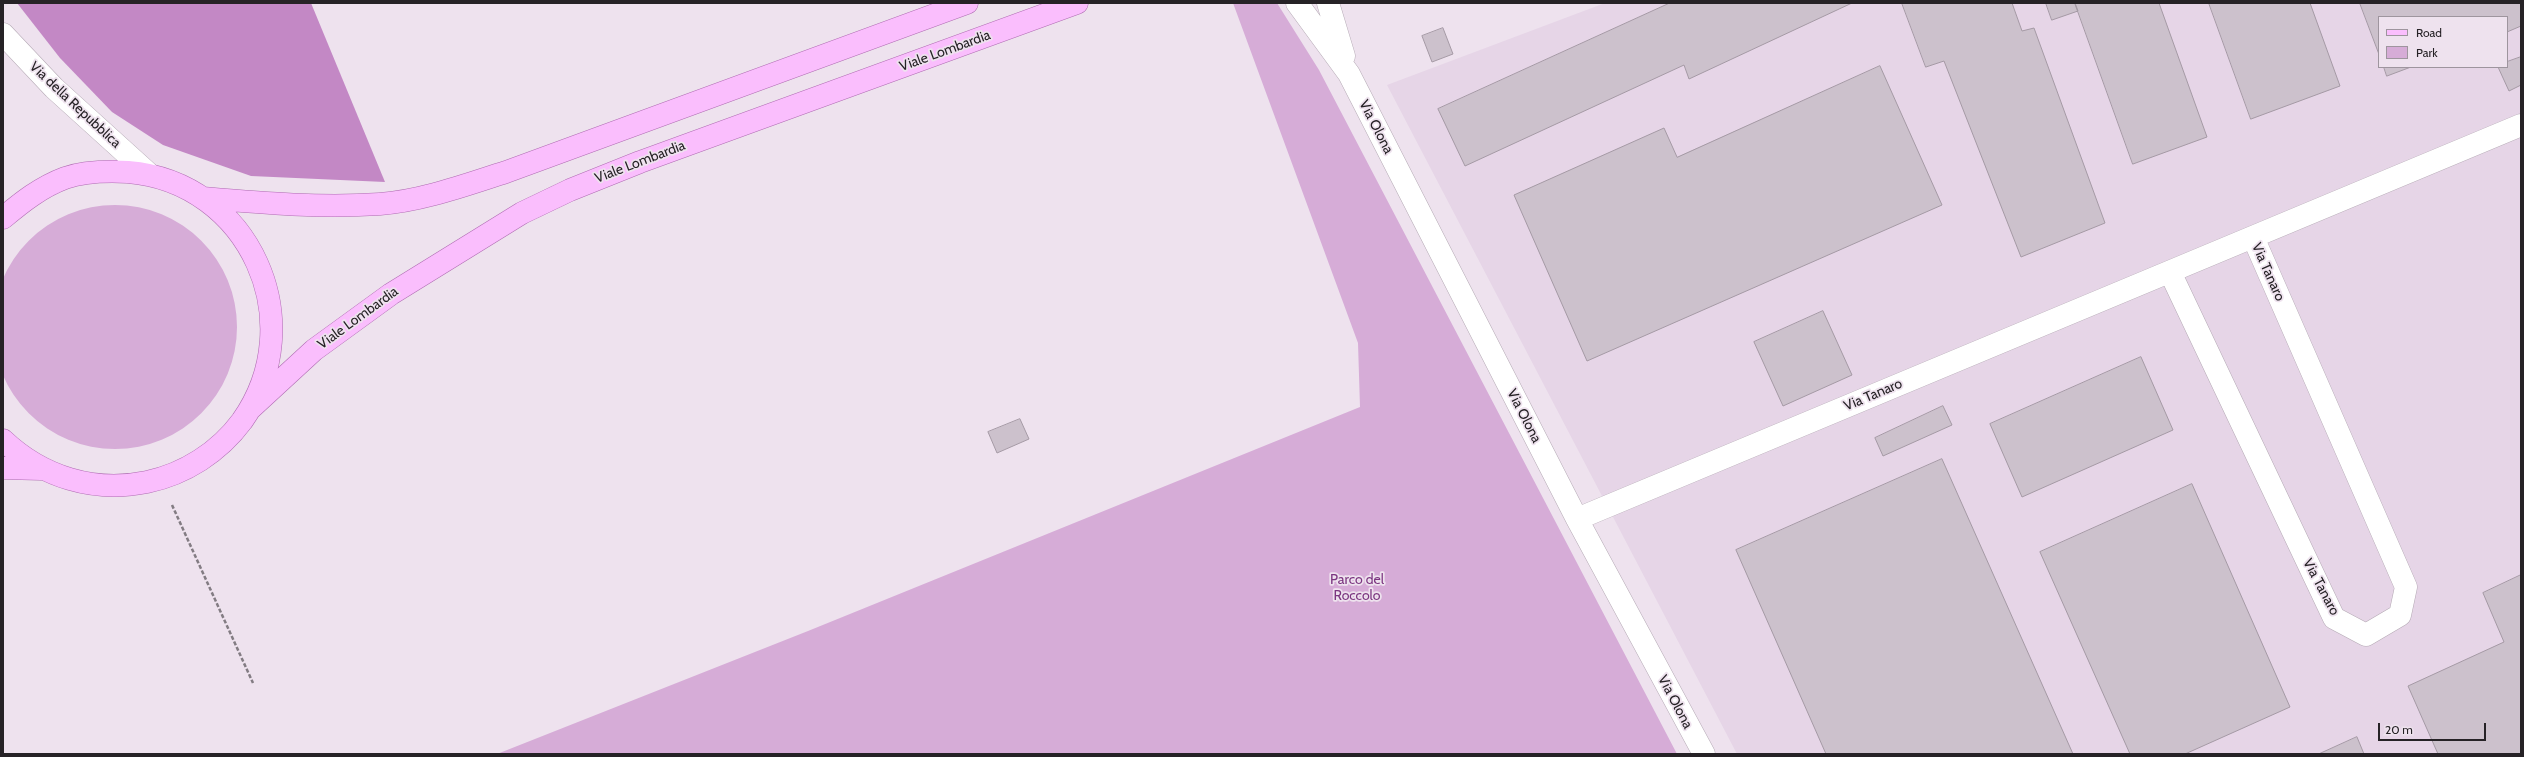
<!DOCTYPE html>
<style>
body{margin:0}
#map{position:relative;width:2524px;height:757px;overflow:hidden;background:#eee2ee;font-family:Cabin,sans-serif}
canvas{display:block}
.frame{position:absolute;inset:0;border:4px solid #262226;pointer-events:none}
.legend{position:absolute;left:2378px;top:16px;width:130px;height:52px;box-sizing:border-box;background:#eee2ee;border:1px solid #9e959e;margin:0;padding:5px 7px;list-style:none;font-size:12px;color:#262226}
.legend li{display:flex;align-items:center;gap:8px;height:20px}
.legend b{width:20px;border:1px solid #9e959e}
.scale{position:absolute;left:2378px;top:723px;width:108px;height:18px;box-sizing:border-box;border:2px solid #262226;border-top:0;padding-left:5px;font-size:12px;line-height:14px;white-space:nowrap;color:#262226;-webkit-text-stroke:3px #eee2ee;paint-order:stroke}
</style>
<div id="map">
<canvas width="2524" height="757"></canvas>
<div class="frame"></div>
<ul class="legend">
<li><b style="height:5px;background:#fabefd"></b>Road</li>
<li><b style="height:11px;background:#d6acd7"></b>Park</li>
</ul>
<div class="scale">20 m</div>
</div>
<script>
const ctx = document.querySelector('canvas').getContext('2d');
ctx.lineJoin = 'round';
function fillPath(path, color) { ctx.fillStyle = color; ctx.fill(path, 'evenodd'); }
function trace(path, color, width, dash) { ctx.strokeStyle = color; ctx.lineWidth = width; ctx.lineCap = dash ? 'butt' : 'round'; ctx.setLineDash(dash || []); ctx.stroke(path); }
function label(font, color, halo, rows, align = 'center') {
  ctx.font = font + ' Cabin,sans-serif'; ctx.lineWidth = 3.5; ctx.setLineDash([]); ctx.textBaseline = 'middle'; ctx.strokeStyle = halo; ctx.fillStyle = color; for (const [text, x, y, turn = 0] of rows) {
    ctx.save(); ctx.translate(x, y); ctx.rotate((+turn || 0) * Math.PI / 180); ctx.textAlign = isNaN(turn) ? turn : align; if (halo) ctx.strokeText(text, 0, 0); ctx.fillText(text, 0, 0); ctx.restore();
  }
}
const built = new Path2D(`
 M 1605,3 L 2521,3 L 2521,754 L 1737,754 L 1387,85 ZM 2379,17 L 2507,17 L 2507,67 L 2379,67 Z`);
const green = new Path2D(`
 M 1233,3 L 1277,3 L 1319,70 L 1677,754 L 497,754 L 808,631 L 1360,407 L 1358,343 Z
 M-7 327a122 122 0 1 1 244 0a122 122 0 1 1-244 0Z`);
const forest = new Path2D(`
 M 17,3 L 311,3 L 385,182 L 251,176 L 163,145 L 112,112 L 60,58 Z`);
const building = new Path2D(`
 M 1670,3 L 1852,3 L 1689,79 L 1684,65 L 1465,166 L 1438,109 Z
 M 1902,3 L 2012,3 L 2022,31 L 2034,28 L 2105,223 L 2021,257 L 1944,61 L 1926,67 Z
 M 2046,3 L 2075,3 L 2078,11 L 2052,20 Z
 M 2075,3 L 2159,3 L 2207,137 L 2133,164 Z
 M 2209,3 L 2310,3 L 2340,86 L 2251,119 Z
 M 2360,3 L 2521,3 L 2521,26 L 2507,32 L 2507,17 L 2379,17 L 2379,54 Z
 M 1443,28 L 1453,54 L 1432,62 L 1422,36 Z
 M 2521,57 L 2521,85 L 2509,91 L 2498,67 L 2507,67 L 2507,62 Z
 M 1880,66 L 1942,205 L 1587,361 L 1514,195 L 1664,128 L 1677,157 Z
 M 2384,67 L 2411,67 L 2387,76 Z
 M 1823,311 L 1852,375 L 1783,406 L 1754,342 Z
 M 2141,357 L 2173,430 L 2022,497 L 1990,424 Z
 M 1943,406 L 1952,425 L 1883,456 L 1875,438 Z
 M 1020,419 L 1029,439 L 997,453 L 988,432 Z
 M 1942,459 L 2073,754 L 1826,754 L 1736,550 Z
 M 2192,484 L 2290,707 L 2185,754 L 2130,754 L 2040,552 Z
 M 2521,575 L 2521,754 L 2438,754 L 2408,686 L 2504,642 L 2483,593 Z
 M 2357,737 L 2364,754 L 2319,754 Z`);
const path = new Path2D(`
 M 172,505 L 253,683`);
const minor = new Path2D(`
 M 1297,3 L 1349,74 L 1577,519 L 1704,754
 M 1328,3 L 1344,56
 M 3,34 L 54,88 L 149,174
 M 2170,272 L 2334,618 L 2366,635 L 2400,615 L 2406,587 L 2253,237
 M 1577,519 L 2521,125`);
const major = new Path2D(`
 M 204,198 C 263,203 321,208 380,204 C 422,201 465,185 506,172 L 967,3
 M 3,218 C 22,202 41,187 65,178 C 85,171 108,171 128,172 C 250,182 312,322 242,421 C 219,452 185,474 147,482 C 94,493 42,477 3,440
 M 250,409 L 314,350 L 391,294 L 522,213 L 570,190 L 640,162 L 1077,3
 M 3,468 L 41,469`);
const streetNames = [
 ["Viale Lombardia",945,51,-20],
 ["Via della Repubblica",75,105,43],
 ["Via Olona",1376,127,63],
 ["Viale Lombardia",640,162,-21],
 ["Via Tanaro",2268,272,66],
 ["Viale Lombardia",358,318,-36],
 ["Via Tanaro",1873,395,-23],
 ["Via Olona",1524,416,63],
 ["Via Tanaro",2321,587,62],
 ["Via Olona",1675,702,62]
];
const parkNames = [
 ["Parco del",1357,580],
 ["Roccolo",1357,596]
];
fillPath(built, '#e6d5e7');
fillPath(green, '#d6acd7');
fillPath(forest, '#c388c5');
fillPath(building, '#ccc1cc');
trace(building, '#a59aa5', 1);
trace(minor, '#b5aab5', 23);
trace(major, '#ae6bb1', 23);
trace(path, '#837c83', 2.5, [4, 2]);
trace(minor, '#fff', 22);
trace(major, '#fabefd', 22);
label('14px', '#262226', '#eee2ee', streetNames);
label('14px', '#7c3681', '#eee2ee', parkNames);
</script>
